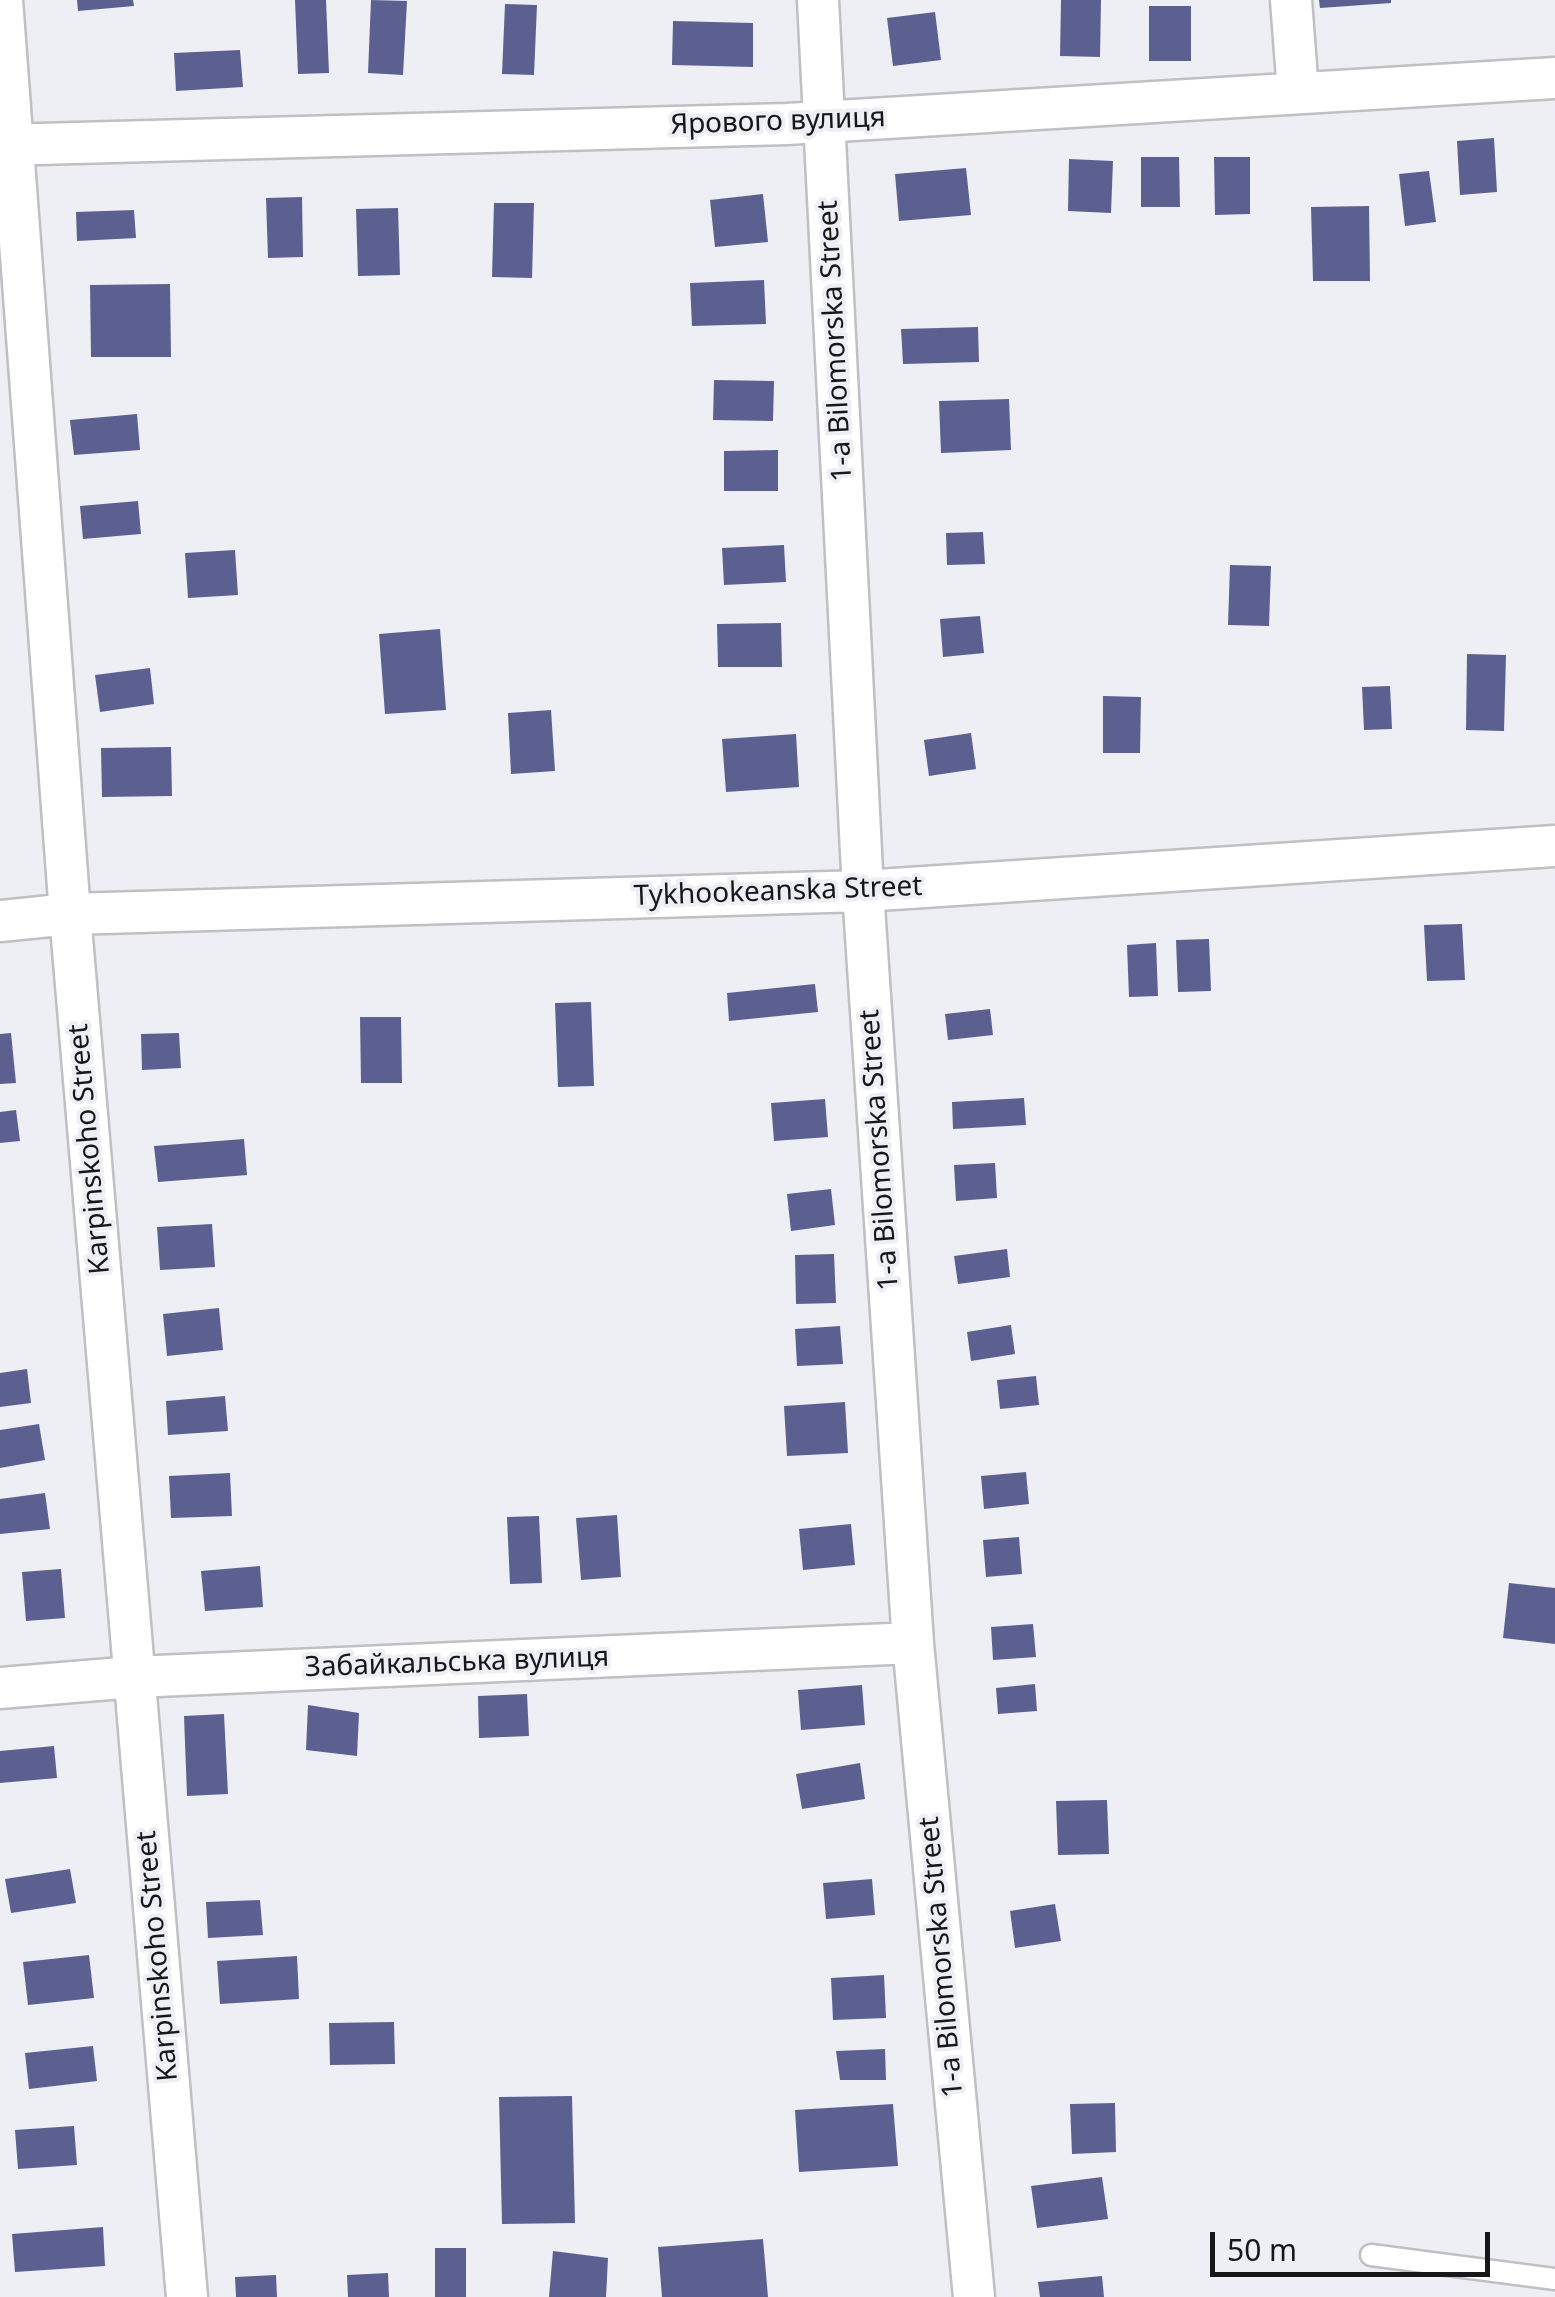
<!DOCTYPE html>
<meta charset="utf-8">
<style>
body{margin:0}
#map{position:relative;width:1555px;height:2297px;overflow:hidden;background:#eeeff4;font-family:"Noto Sans",sans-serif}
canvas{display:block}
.scale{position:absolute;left:1210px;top:2232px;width:280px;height:45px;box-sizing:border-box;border:5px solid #171719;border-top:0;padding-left:12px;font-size:30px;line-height:35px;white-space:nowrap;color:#171719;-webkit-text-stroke:8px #eeeff4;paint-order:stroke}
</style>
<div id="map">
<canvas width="1555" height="2297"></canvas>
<div class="scale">50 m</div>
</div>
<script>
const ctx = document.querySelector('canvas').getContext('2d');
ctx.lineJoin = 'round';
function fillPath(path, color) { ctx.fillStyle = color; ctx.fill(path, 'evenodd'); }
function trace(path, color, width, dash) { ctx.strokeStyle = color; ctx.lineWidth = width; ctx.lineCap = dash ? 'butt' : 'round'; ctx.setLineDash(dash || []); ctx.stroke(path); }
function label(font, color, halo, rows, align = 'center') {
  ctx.font = font + ' "Noto Sans",sans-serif'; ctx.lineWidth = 8; ctx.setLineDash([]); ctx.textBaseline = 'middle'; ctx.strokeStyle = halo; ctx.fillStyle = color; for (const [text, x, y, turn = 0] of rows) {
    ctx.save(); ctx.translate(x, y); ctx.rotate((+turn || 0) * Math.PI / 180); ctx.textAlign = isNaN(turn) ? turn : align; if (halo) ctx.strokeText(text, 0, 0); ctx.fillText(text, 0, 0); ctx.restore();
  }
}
const building = new Path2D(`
 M 77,0 L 133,0 L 134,6 L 78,11 Z
 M 295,0 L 326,0 L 329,73 L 298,74 Z
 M 371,0 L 407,1 L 403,75 L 368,73 Z
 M 1061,0 L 1101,0 L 1100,57 L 1060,56 Z
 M 1319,0 L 1391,0 L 1391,3 L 1320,8 Z
 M 505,4 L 537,5 L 534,75 L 502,74 Z
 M 1149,6 L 1191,6 L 1191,61 L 1149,61 Z
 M 935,12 L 941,60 L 893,66 L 887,18 Z
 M 673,21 L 753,23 L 753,67 L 672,65 Z
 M 240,50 L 243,87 L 176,91 L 174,53 Z
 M 1494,138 L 1497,192 L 1460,195 L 1457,141 Z
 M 1141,157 L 1179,157 L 1180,207 L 1141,207 Z
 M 1214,157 L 1250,157 L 1250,214 L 1215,215 Z
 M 1069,159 L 1113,161 L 1111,213 L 1068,211 Z
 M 966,168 L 971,215 L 899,221 L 895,174 Z
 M 1429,171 L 1436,222 L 1405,226 L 1399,174 Z
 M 763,194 L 768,242 L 715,247 L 710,200 Z
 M 302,197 L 303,257 L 268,258 L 266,198 Z
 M 494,203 L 534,203 L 532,278 L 492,277 Z
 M 1369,206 L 1370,281 L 1313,281 L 1311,207 Z
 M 398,208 L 400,275 L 358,276 L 356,209 Z
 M 134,210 L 136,238 L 77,241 L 76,212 Z
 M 764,280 L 766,324 L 692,326 L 690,283 Z
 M 170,284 L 171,357 L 91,357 L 90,285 Z
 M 978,327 L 979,362 L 903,364 L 901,329 Z
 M 714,380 L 774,381 L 773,421 L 713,420 Z
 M 1009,399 L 1011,450 L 941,453 L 939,401 Z
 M 137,414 L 140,450 L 74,455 L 70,420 Z
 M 778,450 L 778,491 L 724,491 L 724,451 Z
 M 138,501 L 141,534 L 83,539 L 80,506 Z
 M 983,532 L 985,564 L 947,565 L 946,533 Z
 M 784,545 L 786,582 L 724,585 L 722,548 Z
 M 235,550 L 238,595 L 188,598 L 185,553 Z
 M 1230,565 L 1271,566 L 1269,626 L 1228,625 Z
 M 980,616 L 984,653 L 943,657 L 940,619 Z
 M 781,623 L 782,667 L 718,667 L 717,624 Z
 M 440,629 L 446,710 L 385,714 L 379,634 Z
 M 1467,654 L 1506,655 L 1504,731 L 1466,730 Z
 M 150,668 L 154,704 L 100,712 L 95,675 Z
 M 1390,686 L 1392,729 L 1364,730 L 1362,687 Z
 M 1103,696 L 1141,697 L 1140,753 L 1103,753 Z
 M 551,710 L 555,771 L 511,774 L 508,713 Z
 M 971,733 L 976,769 L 929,776 L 924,740 Z
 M 796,734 L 799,787 L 726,792 L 722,739 Z
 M 171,747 L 172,796 L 102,797 L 101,748 Z
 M 1462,924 L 1465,980 L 1427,981 L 1424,925 Z
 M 1209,939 L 1211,991 L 1178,992 L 1176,940 Z
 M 1156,943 L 1158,996 L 1129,997 L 1127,945 Z
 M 815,984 L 818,1012 L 729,1021 L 727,993 Z
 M 591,1002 L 594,1086 L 558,1087 L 555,1003 Z
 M 990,1009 L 993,1035 L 948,1040 L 945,1014 Z
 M 360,1017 L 401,1017 L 402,1083 L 361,1083 Z
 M 11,1033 L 16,1083 L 0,1084 L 0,1034 Z
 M 179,1033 L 181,1068 L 142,1070 L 141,1034 Z
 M 1024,1098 L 1026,1125 L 953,1129 L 952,1102 Z
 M 825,1099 L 828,1137 L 774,1141 L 771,1103 Z
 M 16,1110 L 20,1141 L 0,1143 L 0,1112 Z
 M 244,1139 L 247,1175 L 158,1182 L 154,1146 Z
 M 995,1163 L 997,1198 L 956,1201 L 954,1165 Z
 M 831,1189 L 835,1225 L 791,1231 L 787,1194 Z
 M 212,1224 L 215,1267 L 160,1270 L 157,1227 Z
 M 1007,1249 L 1010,1277 L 958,1284 L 954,1256 Z
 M 834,1254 L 836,1303 L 796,1304 L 795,1255 Z
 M 219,1308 L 223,1350 L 167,1356 L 163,1314 Z
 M 1011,1325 L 1015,1354 L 971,1361 L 967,1332 Z
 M 840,1326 L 843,1364 L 797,1366 L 795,1329 Z
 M 27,1369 L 31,1403 L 0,1407 L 0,1373 Z
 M 1036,1376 L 1039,1405 L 1000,1409 L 997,1380 Z
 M 225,1396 L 228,1431 L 168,1435 L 166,1401 Z
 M 845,1402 L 848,1453 L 787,1456 L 784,1406 Z
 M 39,1424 L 45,1460 L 0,1468 L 0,1430 Z
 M 1026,1472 L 1029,1504 L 984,1509 L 981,1476 Z
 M 230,1473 L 232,1516 L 171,1518 L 169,1476 Z
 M 45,1493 L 50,1529 L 0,1534 L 0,1499 Z
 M 617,1515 L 621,1577 L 581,1580 L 576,1518 Z
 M 539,1516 L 542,1583 L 510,1584 L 507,1517 Z
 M 851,1524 L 855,1565 L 803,1570 L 799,1529 Z
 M 1019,1537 L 1022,1574 L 986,1577 L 983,1540 Z
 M 260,1566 L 263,1607 L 205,1611 L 201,1571 Z
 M 61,1569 L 65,1618 L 26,1621 L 22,1572 Z
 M 1509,1583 L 1555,1588 L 1555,1644 L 1503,1638 Z
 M 1033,1624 L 1036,1657 L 993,1660 L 991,1627 Z
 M 1035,1684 L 1037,1711 L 998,1714 L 996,1688 Z
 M 862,1685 L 865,1725 L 801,1730 L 798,1690 Z
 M 527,1694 L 529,1736 L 479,1738 L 478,1696 Z
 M 308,1705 L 359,1713 L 357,1756 L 306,1750 Z
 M 224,1714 L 228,1794 L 187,1796 L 184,1716 Z
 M 54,1746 L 57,1778 L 0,1783 L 0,1751 Z
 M 860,1763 L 865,1799 L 802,1809 L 796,1774 Z
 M 1107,1800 L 1109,1854 L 1058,1855 L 1056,1801 Z
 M 70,1869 L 76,1903 L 11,1913 L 5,1879 Z
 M 872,1879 L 875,1915 L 826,1919 L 823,1883 Z
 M 260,1900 L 263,1935 L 208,1938 L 206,1902 Z
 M 1055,1904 L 1061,1941 L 1015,1948 L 1010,1911 Z
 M 89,1955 L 94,1998 L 28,2005 L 23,1962 Z
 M 297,1956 L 299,1999 L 220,2004 L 217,1961 Z
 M 884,1975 L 886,2018 L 833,2020 L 831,1978 Z
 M 394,2022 L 395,2064 L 330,2065 L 329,2023 Z
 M 93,2046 L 97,2081 L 29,2089 L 25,2053 Z
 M 885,2049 L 886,2080 L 840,2080 L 836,2051 Z
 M 572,2096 L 575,2223 L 502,2224 L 499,2097 Z
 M 1115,2103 L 1116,2152 L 1072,2154 L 1070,2104 Z
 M 893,2104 L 898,2166 L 799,2172 L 795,2110 Z
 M 74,2126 L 77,2165 L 18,2169 L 15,2130 Z
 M 1102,2177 L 1108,2219 L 1037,2228 L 1031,2186 Z
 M 103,2227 L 105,2266 L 15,2272 L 12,2234 Z
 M 763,2239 L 768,2297 L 662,2297 L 658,2247 Z
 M 435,2248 L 466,2248 L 466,2297 L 435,2297 Z
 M 553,2251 L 608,2258 L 606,2297 L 549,2297 Z
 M 388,2273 L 389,2297 L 348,2297 L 347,2275 Z
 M 276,2275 L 277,2297 L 236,2297 L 235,2277 Z
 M 1102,2276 L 1104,2297 L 1040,2297 L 1038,2282 Z`);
const service = new Path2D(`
 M 1371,2255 L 1555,2279`);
const minor = new Path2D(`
 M 2,0 L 70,914 L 187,2297
 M 818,0 L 863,891 L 913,1643 L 974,2297
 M 1291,0 L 1298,92
 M 0,145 L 787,124 L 1555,78
 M 0,921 L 70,914 L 863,891 L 1555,846
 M 0,1688 L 134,1677 L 913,1643`);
const streetNames = [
 ["Ярового вулиця",778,122,-2],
 ["1-a Bilomorska Street",836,341,-93],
 ["Tykhookeanska Street",778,892,-2],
 ["Karpinskoho Street",90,1149,-95],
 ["1-a Bilomorska Street",880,1150,-94],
 ["Забайкальська вулиця",457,1663,-2],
 ["Karpinskoho Street",158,1956,-95],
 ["1-a Bilomorska Street",942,1957,-95]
];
fillPath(building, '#5c6090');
trace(service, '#bfbfc4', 25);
trace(minor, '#bfbfc4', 45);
trace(service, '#fff', 20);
trace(minor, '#fff', 40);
label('28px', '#171719', '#eeeff4', streetNames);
</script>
